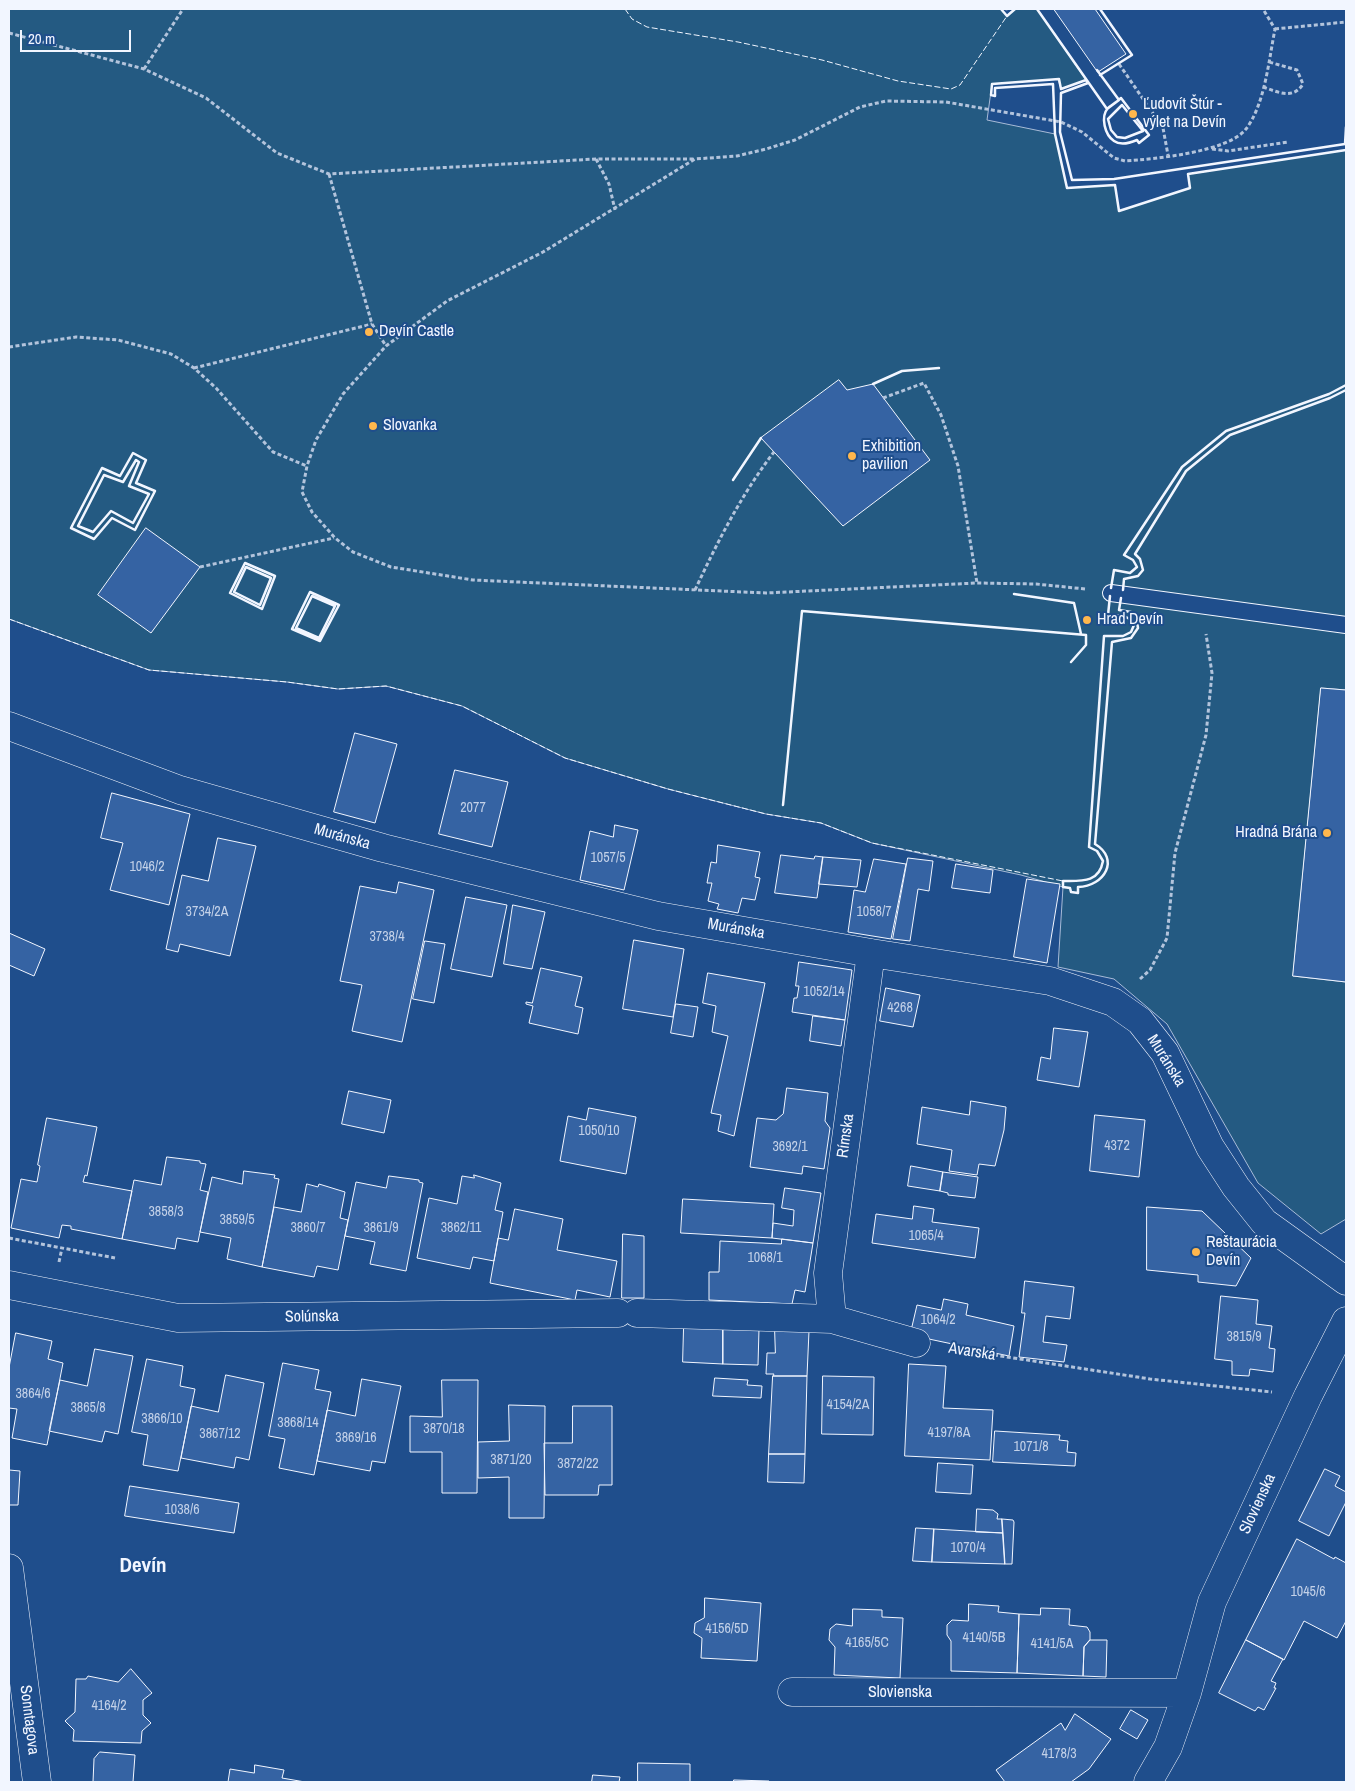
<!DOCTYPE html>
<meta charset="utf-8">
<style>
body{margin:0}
#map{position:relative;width:1355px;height:1791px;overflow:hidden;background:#1f4e8c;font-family:"Archivo Narrow",sans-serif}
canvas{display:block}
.frame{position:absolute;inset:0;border:10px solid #f2f6ff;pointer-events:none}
.scale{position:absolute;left:20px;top:30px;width:111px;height:22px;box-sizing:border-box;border:2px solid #f2f6ff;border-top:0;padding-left:6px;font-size:15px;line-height:18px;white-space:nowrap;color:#f2f6ff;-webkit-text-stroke:4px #1f4e8c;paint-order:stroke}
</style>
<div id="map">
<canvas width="1355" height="1791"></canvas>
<div class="frame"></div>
<div class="scale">20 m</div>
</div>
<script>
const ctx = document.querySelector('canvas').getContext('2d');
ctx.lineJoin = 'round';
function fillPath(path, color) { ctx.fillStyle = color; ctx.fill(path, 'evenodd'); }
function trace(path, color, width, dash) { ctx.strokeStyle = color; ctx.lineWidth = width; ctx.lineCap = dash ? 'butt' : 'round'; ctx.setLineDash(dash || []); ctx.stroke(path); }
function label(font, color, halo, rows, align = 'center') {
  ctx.font = font + ' "Archivo Narrow",sans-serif'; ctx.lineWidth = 4; ctx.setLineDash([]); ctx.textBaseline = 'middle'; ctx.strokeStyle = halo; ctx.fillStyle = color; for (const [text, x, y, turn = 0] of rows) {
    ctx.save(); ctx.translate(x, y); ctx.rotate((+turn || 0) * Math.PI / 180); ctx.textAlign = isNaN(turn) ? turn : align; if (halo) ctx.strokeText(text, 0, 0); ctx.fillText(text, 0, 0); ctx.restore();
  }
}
const green = new Path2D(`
 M 9,9 L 1001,9 L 1007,16 L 1015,9 L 1037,9 L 1086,80 L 1061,89 L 1058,79 L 992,84 L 987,120 L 1055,134 L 1067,188 L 1115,185 L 1119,211 L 1190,188 L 1188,174 L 1346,150 L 1346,690 L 1321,688 L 1293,976 L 1346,982 L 1346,1219 L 1321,1234 L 1258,1183 L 1167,1024 L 1114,979 L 1058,967 L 1063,887 L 1021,875 L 872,843 L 821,823 L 766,814 L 668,789 L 565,758 L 462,706 L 386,686 L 338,689 L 287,682 L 149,670 L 9,619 Z`);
const building = new Path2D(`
 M 1054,9 L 1095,9 L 1126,54 L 1098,72 Z
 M 839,380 L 847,390 L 873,384 L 930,460 L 843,526 L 761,438 Z
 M 146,528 L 200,567 L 151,633 L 98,595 Z
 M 1321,688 L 1346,690 L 1346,982 L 1293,976 Z
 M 355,733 L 397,744 L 375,823 L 334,812 Z
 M 455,770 L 508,782 L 492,847 L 439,834 Z
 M 112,793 L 190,814 L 169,905 L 110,890 L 123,843 L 101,838 Z
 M 615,825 L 638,830 L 624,890 L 580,880 L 590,831 L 613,837 Z
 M 218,838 L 256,846 L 230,956 L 180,944 L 178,952 L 166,949 L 182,875 L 208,881 Z
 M 718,845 L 760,852 L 755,877 L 760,878 L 755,900 L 742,898 L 738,913 L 717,909 L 719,904 L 708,901 L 712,883 L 707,883 L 711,862 L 716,863 Z
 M 781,855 L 814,859 L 815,856 L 823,857 L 817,898 L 775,893 Z
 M 823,857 L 861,860 L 857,887 L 819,884 Z
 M 908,858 L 933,861 L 929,891 L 918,889 L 910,941 L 893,939 Z
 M 874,859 L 906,864 L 891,939 L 848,932 L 854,890 L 865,892 Z
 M 956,864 L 993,870 L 990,893 L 952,888 Z
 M 1027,879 L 1060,884 L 1047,963 L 1014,957 Z
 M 399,882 L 434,890 L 402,1042 L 352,1031 L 362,985 L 340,981 L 360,886 L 396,893 Z
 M 466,897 L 507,905 L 492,977 L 451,969 Z
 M 513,905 L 545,912 L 532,969 L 504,964 Z
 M 9,933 L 45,949 L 34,976 L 9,965 Z
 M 634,940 L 684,949 L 673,1017 L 623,1009 Z
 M 425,941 L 445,944 L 434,1003 L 413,999 Z
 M 799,962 L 852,970 L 845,1020 L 792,1012 L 794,998 L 797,998 L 799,986 L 796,986 Z
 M 541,968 L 582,977 L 575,1006 L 583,1008 L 578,1034 L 529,1023 L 533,1006 L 526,1004 L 526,1002 L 532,1003 Z
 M 708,973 L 765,983 L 734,1136 L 718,1131 L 721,1115 L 711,1113 L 728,1036 L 712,1032 L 716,1006 L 703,1003 Z
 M 886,988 L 920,995 L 913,1027 L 880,1021 Z
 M 676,1004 L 698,1007 L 693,1037 L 671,1033 Z
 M 813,1016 L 845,1020 L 841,1046 L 810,1041 Z
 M 1054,1028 L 1088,1032 L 1079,1087 L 1037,1080 L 1041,1057 L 1050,1059 Z
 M 787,1088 L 828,1093 L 825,1121 L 830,1128 L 824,1169 L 803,1166 L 802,1174 L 750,1167 L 757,1118 L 776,1120 L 783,1114 Z
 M 349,1091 L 391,1100 L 384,1133 L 342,1124 Z
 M 971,1101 L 1006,1107 L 1004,1130 L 995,1166 L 979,1164 L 977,1175 L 949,1171 L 952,1150 L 917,1144 L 922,1107 L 969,1115 Z
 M 589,1108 L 636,1117 L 626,1174 L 560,1161 L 568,1116 L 586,1120 Z
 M 1095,1115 L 1145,1120 L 1139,1177 L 1090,1171 Z
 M 47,1118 L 97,1127 L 87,1176 L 85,1175 L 83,1182 L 132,1191 L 122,1239 L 71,1229 L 71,1226 L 62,1225 L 59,1238 L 11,1228 L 21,1179 L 37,1182 L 40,1166 L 38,1165 Z
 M 167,1157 L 200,1161 L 200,1163 L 206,1164 L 200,1190 L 208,1192 L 198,1242 L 177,1238 L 175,1249 L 122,1239 L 134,1180 L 161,1185 Z
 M 911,1166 L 943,1172 L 940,1191 L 908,1186 Z
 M 244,1171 L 275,1175 L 274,1178 L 279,1179 L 262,1267 L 227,1259 L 231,1238 L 200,1232 L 212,1177 L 242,1184 Z
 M 943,1172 L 978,1177 L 975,1198 L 948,1195 L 948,1193 L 940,1191 Z
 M 474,1175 L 501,1183 L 495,1210 L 503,1212 L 494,1261 L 473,1257 L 470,1269 L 417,1258 L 429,1198 L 457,1204 L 462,1176 L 474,1178 Z
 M 389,1176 L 419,1180 L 419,1182 L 423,1183 L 406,1271 L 370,1264 L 375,1242 L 345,1236 L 356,1182 L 386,1188 Z
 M 307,1184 L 318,1187 L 319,1184 L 345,1192 L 340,1218 L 348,1220 L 338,1270 L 317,1266 L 314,1277 L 262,1267 L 274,1207 L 301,1212 Z
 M 785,1188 L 821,1193 L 813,1243 L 772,1238 L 773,1223 L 793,1226 L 794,1210 L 782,1208 Z
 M 683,1199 L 774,1204 L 772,1238 L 681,1233 Z
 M 914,1206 L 934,1209 L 932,1222 L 979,1228 L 975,1258 L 872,1243 L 876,1214 L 912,1219 Z
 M 1147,1207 L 1202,1211 L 1251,1258 L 1236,1286 L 1198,1282 L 1198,1275 L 1147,1270 Z
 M 515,1209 L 563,1219 L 557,1250 L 617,1261 L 610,1297 L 577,1290 L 575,1300 L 490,1283 L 498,1238 L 508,1240 Z
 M 623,1234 L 644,1236 L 644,1298 L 622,1298 Z
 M 782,1239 L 813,1243 L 805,1292 L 795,1290 L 792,1304 L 709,1300 L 709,1272 L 719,1272 L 720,1241 L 781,1244 Z
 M 1025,1281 L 1074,1287 L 1070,1319 L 1046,1316 L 1043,1342 L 1067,1345 L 1064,1362 L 1019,1357 L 1025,1313 L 1022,1313 Z
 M 1221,1296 L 1258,1300 L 1256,1324 L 1272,1326 L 1269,1348 L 1275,1349 L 1273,1372 L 1250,1369 L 1249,1376 L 1232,1375 L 1232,1361 L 1215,1359 Z
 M 944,1299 L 968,1304 L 966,1315 L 1014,1326 L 1009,1356 L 910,1335 L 917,1305 L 941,1310 Z
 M 684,1326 L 723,1327 L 723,1364 L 683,1362 Z
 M 723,1327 L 759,1329 L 758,1365 L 723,1364 Z
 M 775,1330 L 809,1331 L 807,1376 L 773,1376 L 774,1374 L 766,1374 L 767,1353 L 775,1353 Z
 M 16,1333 L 52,1341 L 48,1359 L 63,1363 L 47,1445 L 12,1438 L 17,1409 L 9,1408 L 9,1368 Z
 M 95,1349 L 133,1356 L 118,1434 L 105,1431 L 102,1442 L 49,1431 L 60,1380 L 87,1386 Z
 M 147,1359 L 183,1366 L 180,1386 L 195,1389 L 178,1471 L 143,1465 L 148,1435 L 132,1432 Z
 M 283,1363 L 319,1370 L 315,1389 L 331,1392 L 314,1475 L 279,1468 L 285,1439 L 269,1436 Z
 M 909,1364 L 946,1366 L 943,1408 L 993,1410 L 990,1460 L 905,1456 Z
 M 226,1375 L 264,1383 L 249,1460 L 236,1457 L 234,1468 L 181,1458 L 191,1406 L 218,1412 Z
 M 773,1376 L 807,1376 L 805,1454 L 769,1454 Z
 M 823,1376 L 874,1377 L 873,1435 L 822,1434 Z
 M 715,1378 L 748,1380 L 747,1385 L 762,1386 L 761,1398 L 713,1396 Z
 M 362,1379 L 401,1386 L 385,1463 L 372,1461 L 370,1471 L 317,1461 L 327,1410 L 355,1416 Z
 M 442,1380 L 478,1380 L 477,1493 L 442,1493 L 442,1452 L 410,1452 L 410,1416 L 442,1417 Z
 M 509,1405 L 545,1406 L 544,1518 L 509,1518 L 509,1477 L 478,1478 L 478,1442 L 509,1441 Z
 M 573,1406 L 612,1406 L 612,1485 L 599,1485 L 598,1495 L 545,1495 L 544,1443 L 572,1443 Z
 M 995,1431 L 1060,1435 L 1059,1440 L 1068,1441 L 1067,1452 L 1076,1453 L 1075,1466 L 993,1462 Z
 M 769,1454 L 805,1454 L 804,1483 L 768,1482 Z
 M 938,1463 L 973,1465 L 971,1494 L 936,1492 Z
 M 1325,1469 L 1340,1476 L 1335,1486 L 1346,1492 L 1346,1502 L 1329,1536 L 1299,1521 Z
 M 9,1470 L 20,1471 L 18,1505 L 9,1505 Z
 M 130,1486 L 239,1503 L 234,1533 L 125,1516 Z
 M 977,1509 L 993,1510 L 998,1514 L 997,1519 L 1002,1519 L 1003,1533 L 976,1532 Z
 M 1002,1519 L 1013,1520 L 1014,1522 L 1012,1564 L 1005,1564 Z
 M 916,1528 L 934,1529 L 932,1562 L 913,1561 Z
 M 934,1529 L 1003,1533 L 1005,1564 L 932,1562 Z
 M 1297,1539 L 1334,1559 L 1335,1557 L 1346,1563 L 1346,1621 L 1337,1638 L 1304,1621 L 1284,1660 L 1246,1640 Z
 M 705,1598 L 761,1603 L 757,1661 L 701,1658 L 702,1638 L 694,1633 L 695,1623 L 704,1618 Z
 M 969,1604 L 999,1606 L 998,1612 L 1019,1614 L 1017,1673 L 951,1671 L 951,1641 L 947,1635 L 947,1625 L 952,1620 L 968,1621 Z
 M 1041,1608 L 1070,1609 L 1069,1625 L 1087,1627 L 1090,1632 L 1090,1640 L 1084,1647 L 1083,1676 L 1017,1673 L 1019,1614 L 1040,1615 Z
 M 853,1609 L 882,1610 L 882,1617 L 903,1618 L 900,1678 L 834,1675 L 835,1647 L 829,1640 L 830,1629 L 836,1624 L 852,1626 Z
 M 1090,1640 L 1107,1640 L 1106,1677 L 1083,1676 L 1084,1647 Z
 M 1246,1640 L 1283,1659 L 1271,1681 L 1276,1683 L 1274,1688 L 1276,1688 L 1264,1710 L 1258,1707 L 1255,1711 L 1219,1693 Z
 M 131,1669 L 152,1693 L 143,1700 L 143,1715 L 151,1723 L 142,1731 L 141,1743 L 73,1741 L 74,1730 L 65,1721 L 75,1712 L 76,1679 L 86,1679 L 88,1676 L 118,1682 Z
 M 1131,1710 L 1148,1720 L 1137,1739 L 1120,1729 Z
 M 1075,1714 L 1111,1739 L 1089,1769 L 1071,1782 L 1005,1782 L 996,1770 L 1061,1723 L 1065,1730 Z
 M 100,1752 L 135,1755 L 133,1782 L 93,1782 L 94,1759 Z
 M 638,1763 L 690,1764 L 690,1782 L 638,1782 Z
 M 255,1765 L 284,1770 L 282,1778 L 305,1782 L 228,1782 L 230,1769 L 254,1773 Z
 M 593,1775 L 620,1777 L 619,1782 L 592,1782 Z
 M 734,1780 L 769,1781 L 769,1782 L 734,1782 Z`);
const path = new Path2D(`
 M 1275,29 L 1346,22
 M 9,33 L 144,69 L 206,98 L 277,153 L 329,174 L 596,159 L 694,159
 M 1119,64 L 1163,128 L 1168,155
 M 144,69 L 183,9
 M 1263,87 C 1278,92 1293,100 1303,84 L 1297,70 L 1269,62
 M 1212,149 L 1228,151 L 1288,142
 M 596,159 L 609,184 L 615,210
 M 329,174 L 372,324 L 386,346
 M 9,347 L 76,337 L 118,340 L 171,354 L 194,368 L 216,388 L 273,452 L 307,466
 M 194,368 L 372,324
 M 883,398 L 924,383 L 941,415 L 958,466 L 977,583
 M 200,567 L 334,538
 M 1085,589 L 1036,584 L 977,583 L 766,593 L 473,580 L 391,567 L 353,552 L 335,538 L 312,512 L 302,492 L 307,466 L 316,440 L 343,394 L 386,346 L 447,301 L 543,252 L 695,159 L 737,156 L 766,149 L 795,140 L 860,107 L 886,101 L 946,102 L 1061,122 L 1082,132 L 1114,158 L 1125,161 C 1155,159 1228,152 1246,129 C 1265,104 1269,59 1275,29 L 1263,9
 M 695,590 C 718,541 741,495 774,452
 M 1140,979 L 1150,970 L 1167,938 L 1175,853 L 1206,735 L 1212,673 L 1206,634
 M 9,1238 L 115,1258
 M 59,1262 L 62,1248
 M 949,1348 L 1150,1379 L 1272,1392`);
const lane = new Path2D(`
 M 1111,593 L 1346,625`);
const street = new Path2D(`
 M 9,726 L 180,790 L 383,848 L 658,916 L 871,953 L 1050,981 L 1113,1002 L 1140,1021 L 1165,1053 L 1210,1147 L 1236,1187 L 1264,1222 L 1346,1281
 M 9,1285 L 178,1318 L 618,1313
 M 637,1313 L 832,1319 L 916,1343
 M 832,1319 L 828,1273 L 871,953
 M 9,1568 L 37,1782
 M 792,1692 L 1187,1693
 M 1148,1782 L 1168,1747 L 1187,1693 L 1212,1602 L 1308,1396 L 1346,1321`);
const fence = new Path2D(`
 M 625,9 L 632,19 L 647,27 L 738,42 L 822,60 L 898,81 L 951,89 L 960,85 L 1007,16
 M 9,619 L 149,670 L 287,682 L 338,689 L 386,686 L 462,706 L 565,758 L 668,789 L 766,814 L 821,823 L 872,843 L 1063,881`);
const wall = new Path2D(`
 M 1001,9 L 1007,16 L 1015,9
 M 1006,9 L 1007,9
 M 1037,9 L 1107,109 L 1119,100 L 1097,70
 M 1100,75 L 1132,55 L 1100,9
 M 1121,98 L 1149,135 L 1139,143 L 1137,140 C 1130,143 1121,146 1114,141 C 1105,135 1100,117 1108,108 C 1112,105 1117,102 1121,98 Z
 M 1122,105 L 1143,131 L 1125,138 L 1117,137 L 1111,130 L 1108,119 Z
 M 1346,127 L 1345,144 L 1114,179 L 1072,180 L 1060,132 L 1061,93 L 1088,83 L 1086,80 L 1061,89 L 1059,79 L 992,84 L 991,95 L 995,96 L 995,88 L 1053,84 L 1055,134 L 1067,188 L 1115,185 L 1119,211 L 1190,188 L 1188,174 L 1346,150
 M 873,384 L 902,371 L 939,368
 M 133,453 L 146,460 L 136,483 L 155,491 L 135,530 L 112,518 L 94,539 L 71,528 L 102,468 L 120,476 Z
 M 136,460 L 139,462 L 129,486 L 149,494 L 133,523 L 111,511 L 93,532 L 78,526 L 104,475 L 123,482 Z
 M 733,480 L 761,438
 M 245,563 L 275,576 L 262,609 L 230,593 Z
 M 246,567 L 271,578 L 260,605 L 234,592 Z
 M 1111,588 L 1114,570 L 1130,573 L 1137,567 L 1133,560 L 1124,555 L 1182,467 L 1226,431 L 1329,394 L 1346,385
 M 1123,590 L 1124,579 L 1138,576 L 1143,570 L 1140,559 L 1135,554 L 1186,471 L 1230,435 L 1330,398 L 1346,390
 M 310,592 L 339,605 L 320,641 L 292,629 Z
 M 1014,594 L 1074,603 L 1081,634
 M 312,596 L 335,606 L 319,638 L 296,628 Z
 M 1110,596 L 1108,615 C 1119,616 1129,614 1134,625 L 1131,632 L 1123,636 L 1104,636 L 1089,847 L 1097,851 L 1103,861 C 1099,883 1082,881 1063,881 L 1063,887 L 1070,888 L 1071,892 L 1078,893 L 1078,887 C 1105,886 1120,859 1095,844 L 1112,642 L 1131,638 L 1138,628 L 1136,616 L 1131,612 L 1119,610 L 1121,598
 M 783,805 L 802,611 L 1086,635 L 1086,645 L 1071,662`);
const markers = [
 [1133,114,5,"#ffb74d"],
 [369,332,5,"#ffb74d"],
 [373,426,5,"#ffb74d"],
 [852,456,5,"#ffb74d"],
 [1087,620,5,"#ffb74d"],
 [1327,833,5,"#ffb74d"],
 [1196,1252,5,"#ffb74d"]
];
const numberNames = [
 ["2077",473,808],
 ["1057/5",608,858],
 ["1046/2",147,867],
 ["3734/2A",207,912],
 ["1058/7",874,912],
 ["3738/4",387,937],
 ["1052/14",824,992],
 ["4268",900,1008],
 ["1050/10",599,1131],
 ["4372",1117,1146],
 ["3692/1",790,1147],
 ["3858/3",166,1212],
 ["3859/5",237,1220],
 ["3860/7",308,1228],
 ["3861/9",381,1228],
 ["3862/11",461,1228],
 ["1065/4",926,1236],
 ["1068/1",765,1258],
 ["1064/2",938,1320],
 ["3815/9",1244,1337],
 ["3864/6",33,1394],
 ["4154/2A",848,1405],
 ["3865/8",88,1408],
 ["3866/10",162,1419],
 ["3868/14",298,1423],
 ["3870/18",444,1429],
 ["4197/8A",949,1433],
 ["3867/12",220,1434],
 ["3869/16",356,1438],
 ["1071/8",1031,1447],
 ["3871/20",511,1460],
 ["3872/22",578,1464],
 ["1038/6",182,1510],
 ["1070/4",968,1548],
 ["1045/6",1308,1592],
 ["4156/5D",727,1629],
 ["4140/5B",984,1638],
 ["4165/5C",867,1643],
 ["4141/5A",1052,1644],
 ["4164/2",109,1706],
 ["4178/3",1059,1754]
];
const poiNames = [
 ["Ľudovít Štúr -",1143,105],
 ["výlet na Devín",1143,123],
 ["Devín Castle",379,332],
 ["Slovanka",383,426],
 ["Exhibition",862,447],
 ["pavilion",862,465],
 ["Hrad Devín",1097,620],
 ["Hradná Brána",1317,833,"right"],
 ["Reštaurácia",1206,1243],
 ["Devín",1206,1261]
];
const streetNames = [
 ["Muránska",342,837,16],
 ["Muránska",736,929,10],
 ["Muránska",1166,1061,58],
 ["Rímska",846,1136,-82],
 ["Solúnska",312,1317,-1],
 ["Avarská",972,1352,9],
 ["Slovienska",1258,1504,-65],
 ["Slovienska",900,1693],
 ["Sonntagova",29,1720,83]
];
const districtNames = [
 ["Devín",143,1566]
];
fillPath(green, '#245a82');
trace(green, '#a8bbd7', 1);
fillPath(building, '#3563a3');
trace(building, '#f2f6ff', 1);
trace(lane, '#f2f6ff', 18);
trace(street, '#f2f6ff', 29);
trace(path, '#b3c4dc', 3, [4, 2.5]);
trace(lane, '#1f4e8c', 16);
trace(street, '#1f4e8c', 28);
trace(fence, '#f2f6ff', 1, [6, 2.5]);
trace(wall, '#f2f6ff', 2.5);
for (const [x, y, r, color] of markers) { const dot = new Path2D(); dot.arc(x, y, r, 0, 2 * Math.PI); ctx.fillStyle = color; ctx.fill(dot); trace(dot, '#1f4e8c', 2); }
label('14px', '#c3d1e8', null, numberNames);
label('16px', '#f2f6ff', '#1f4e8c', poiNames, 'left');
label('16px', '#f2f6ff', '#1f4e8c', streetNames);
label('bold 21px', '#f2f6ff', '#1f4e8c', districtNames);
</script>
